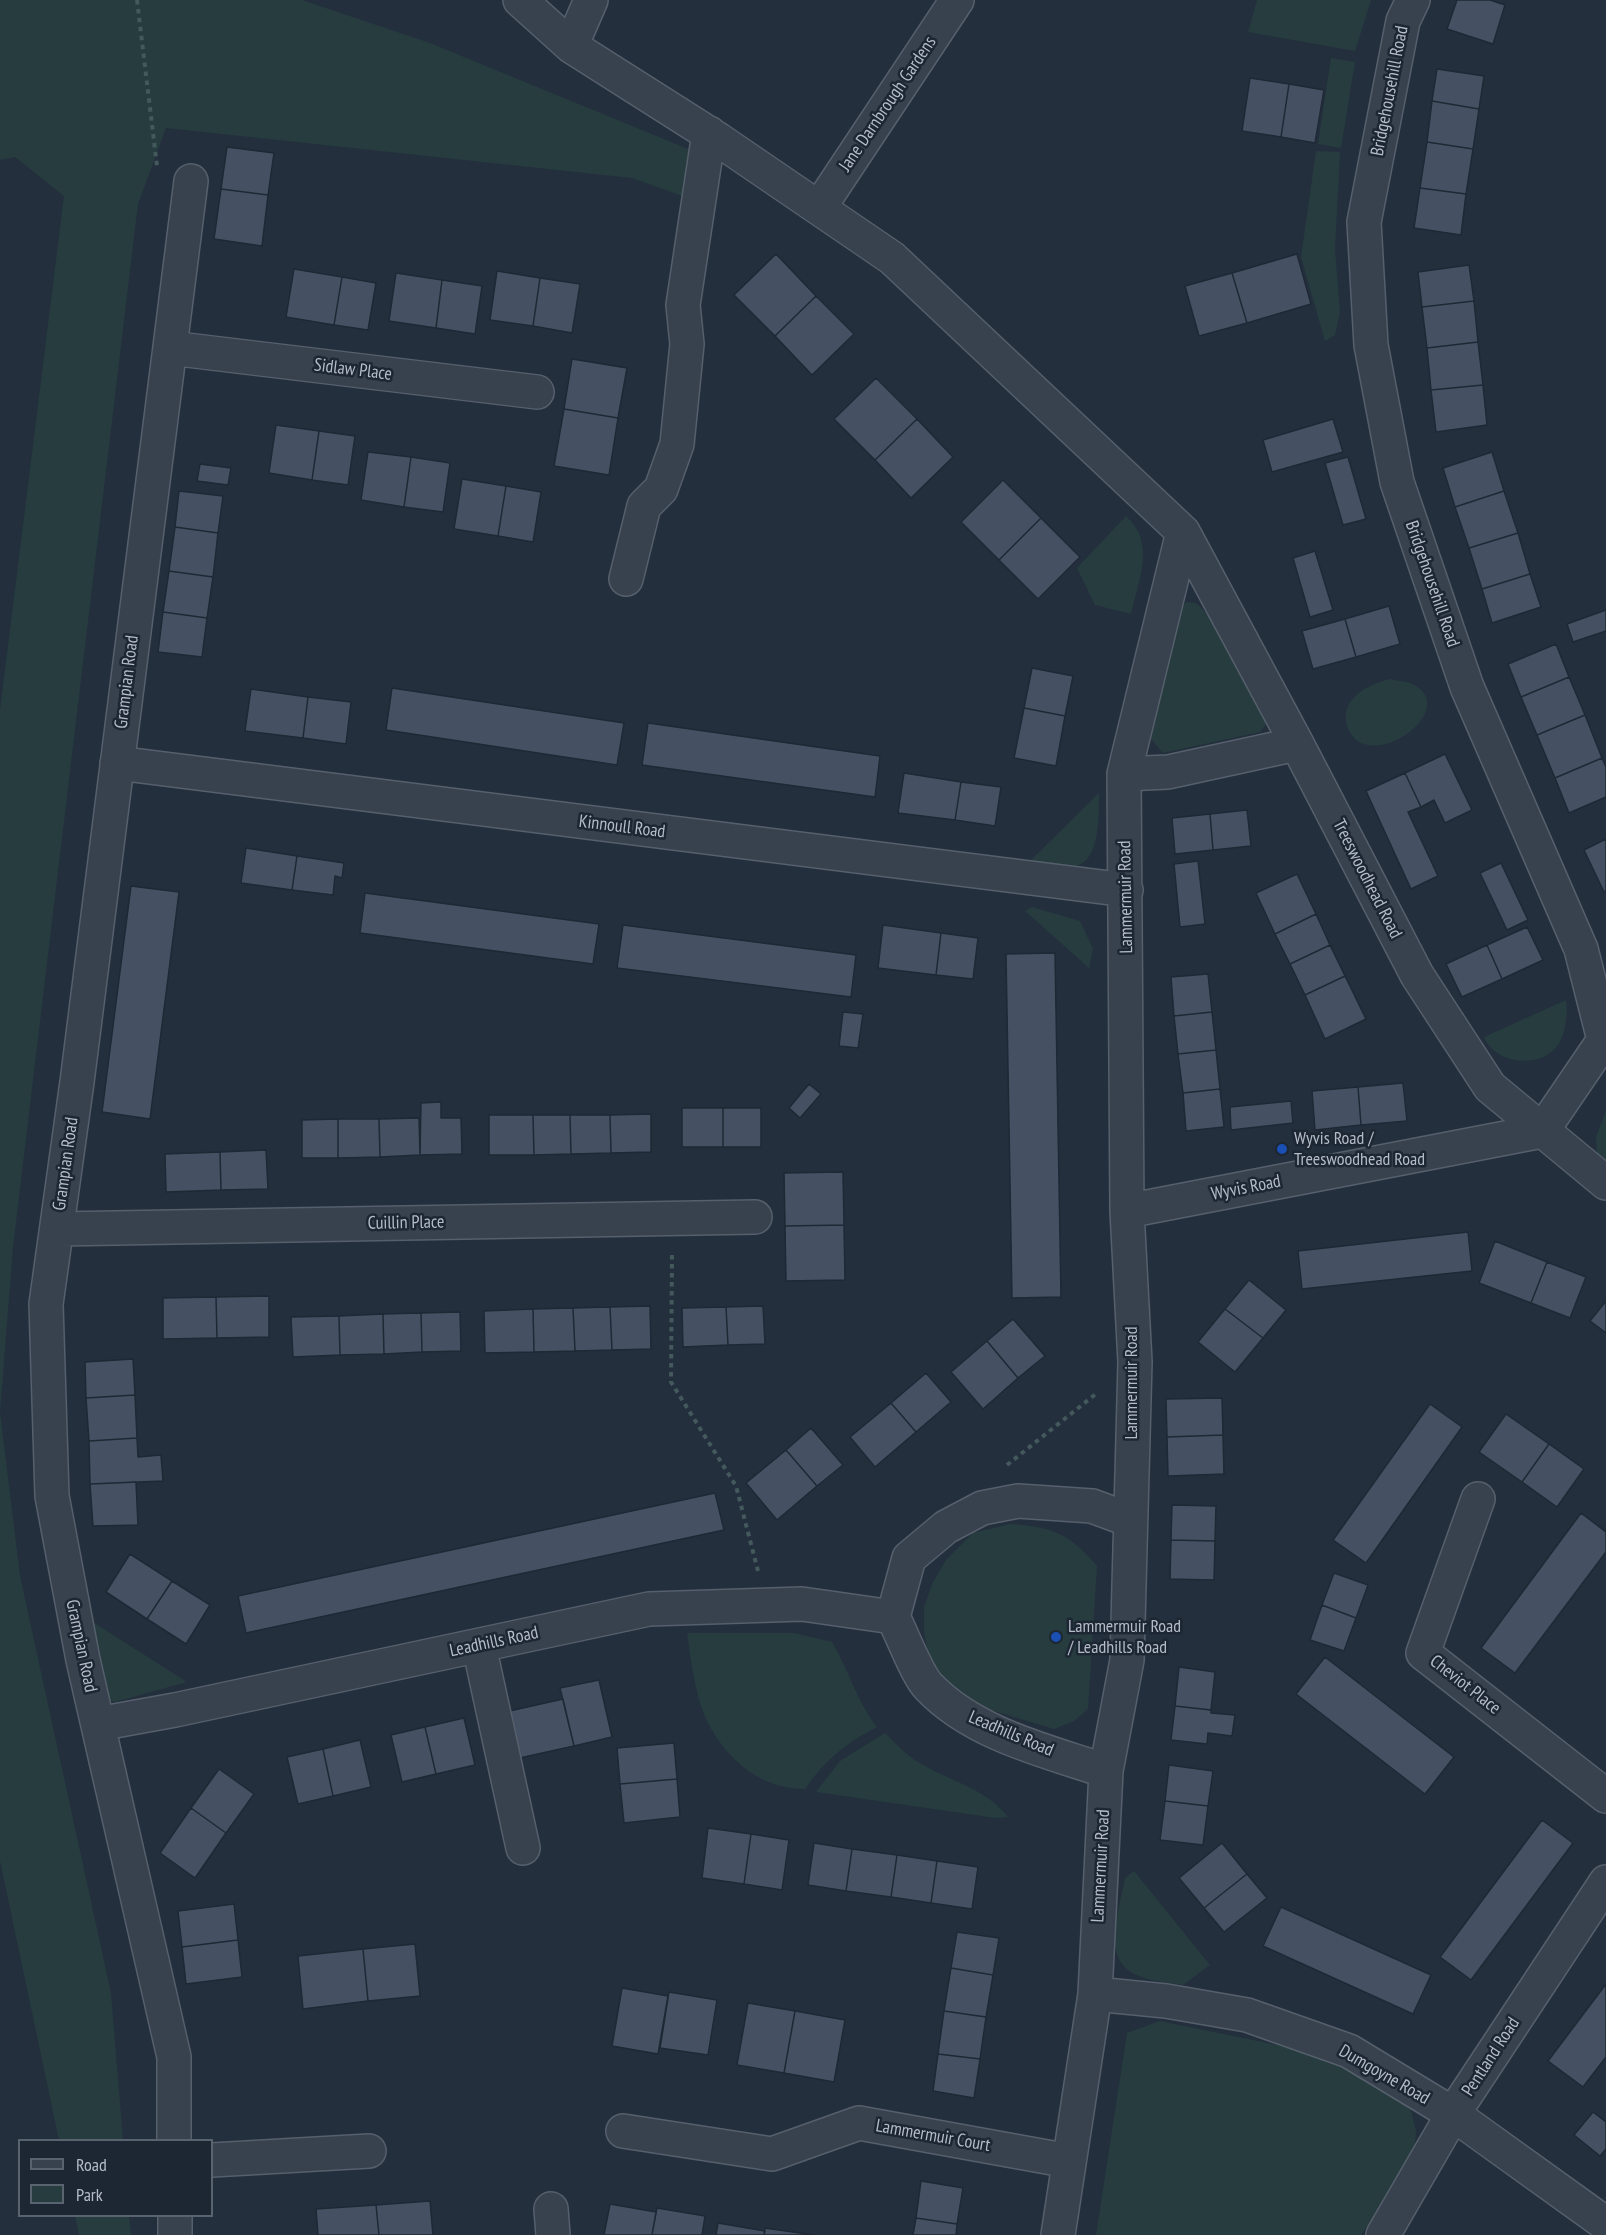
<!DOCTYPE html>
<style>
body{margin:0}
#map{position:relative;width:1606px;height:2235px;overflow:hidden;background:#242f3e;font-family:"PT Sans Narrow",sans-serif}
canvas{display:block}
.legend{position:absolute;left:18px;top:2139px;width:195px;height:78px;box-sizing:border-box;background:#1d2633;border:2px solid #59626f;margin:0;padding:8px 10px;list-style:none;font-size:18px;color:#b4bcc9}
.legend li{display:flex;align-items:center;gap:12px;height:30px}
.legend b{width:30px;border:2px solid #59626f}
</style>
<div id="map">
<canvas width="1606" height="2235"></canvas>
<ul class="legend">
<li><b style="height:8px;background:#38414e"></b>Road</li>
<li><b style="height:16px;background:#263c3f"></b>Park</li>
</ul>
</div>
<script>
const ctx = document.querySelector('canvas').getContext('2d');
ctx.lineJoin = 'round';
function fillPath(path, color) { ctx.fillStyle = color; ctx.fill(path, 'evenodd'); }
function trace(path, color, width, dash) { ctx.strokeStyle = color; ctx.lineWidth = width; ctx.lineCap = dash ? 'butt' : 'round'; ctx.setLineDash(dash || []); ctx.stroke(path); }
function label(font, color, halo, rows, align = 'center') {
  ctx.font = font + ' "PT Sans Narrow",sans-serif'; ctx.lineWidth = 5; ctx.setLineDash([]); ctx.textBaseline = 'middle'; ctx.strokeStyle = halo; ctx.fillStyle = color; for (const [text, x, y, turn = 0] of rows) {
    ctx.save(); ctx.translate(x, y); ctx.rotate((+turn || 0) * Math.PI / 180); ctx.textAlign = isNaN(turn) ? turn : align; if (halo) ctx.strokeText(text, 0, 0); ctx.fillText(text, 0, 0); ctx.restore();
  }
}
const green = new Path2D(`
 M 0,0 L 302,0 L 430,43 L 693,151 L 685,197 L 632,178 L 166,128 L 138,204 L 13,1247 L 0,1412 L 20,1576 L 111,1993 L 123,2140 L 59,2140 L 0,1861 L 0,710 L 64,196 L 15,157 L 0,160 Z
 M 1257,0 L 1371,0 L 1355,51 L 1248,32 Z
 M 1331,58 L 1355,62 L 1341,148 L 1318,144 Z
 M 1316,151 L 1340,152 L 1335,249 L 1340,312 L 1335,335 L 1325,341 L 1301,257 Z
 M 1126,516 C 1156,543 1139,579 1131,614 L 1095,605 L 1077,568 Z
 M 1186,602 C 1189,603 1193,602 1195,603 C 1214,612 1258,702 1267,723 L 1260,732 L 1163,753 L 1151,739 L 1178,616 Z
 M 1390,679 C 1397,681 1406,681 1412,684 C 1456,704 1394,760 1359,742 C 1354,739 1350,733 1348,728 C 1337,700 1368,684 1390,679 Z
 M 1099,793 C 1098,815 1102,862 1073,867 C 1062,869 1046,865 1035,864 L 1031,860 Z
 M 1032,907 L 1080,921 L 1093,949 L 1089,968 L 1025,911 Z
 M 1566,1000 C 1568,1014 1566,1033 1558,1045 C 1540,1070 1495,1064 1484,1037 Z
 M 1606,1111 L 1606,1179 L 1598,1172 L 1596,1137 Z
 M 1010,1524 C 1053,1527 1069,1533 1097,1566 L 1088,1709 L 1074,1721 L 1054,1729 L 974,1705 L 939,1680 L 929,1659 L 924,1631 L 924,1607 L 933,1582 L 946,1560 L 973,1533 Z
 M 77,1612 L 187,1682 L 115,1702 L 96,1697 Z
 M 687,1633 L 794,1633 L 832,1642 C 849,1670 856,1700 877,1727 C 847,1742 824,1761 805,1789 C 782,1789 760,1781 742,1766 C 698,1728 695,1687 687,1633 Z
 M 885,1733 C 897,1745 909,1758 925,1766 C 955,1783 986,1789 1008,1817 L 996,1818 L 816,1792 L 840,1761 Z
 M 1134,1871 L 1210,1965 L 1183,1985 C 1170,1983 1155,1982 1142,1977 C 1098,1963 1119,1913 1125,1878 Z
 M 1160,2021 L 1307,2051 L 1360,2074 L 1409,2103 L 1416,2131 L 1414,2160 L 1361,2235 L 1096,2235 L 1127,2033 Z
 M 75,2216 L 129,2216 L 131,2235 L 79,2235 Z`);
const building = new Path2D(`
 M 1457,0 L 1490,0 L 1505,5 L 1493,44 L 1447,29 Z
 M 1437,69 L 1484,76 L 1479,109 L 1432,101 Z
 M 1250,78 L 1289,84 L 1281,137 L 1242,131 Z
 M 1289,84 L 1324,90 L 1315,143 L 1281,137 Z
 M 1432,101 L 1479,109 L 1473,149 L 1427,142 Z
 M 1427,142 L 1473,149 L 1466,194 L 1420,188 Z
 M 227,147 L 274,153 L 268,195 L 221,189 Z
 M 1420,188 L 1466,194 L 1461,235 L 1414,228 Z
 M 221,189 L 268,195 L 262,246 L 214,239 Z
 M 776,254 L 816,296 L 775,336 L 734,295 Z
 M 1297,254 L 1311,304 L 1247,323 L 1232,273 Z
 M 1469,265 L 1474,301 L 1422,307 L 1418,272 Z
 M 294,269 L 342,277 L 334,325 L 286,317 Z
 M 497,271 L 540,278 L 533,326 L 490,320 Z
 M 396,273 L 442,280 L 436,328 L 389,321 Z
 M 1232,273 L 1247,323 L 1199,336 L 1185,286 Z
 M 342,277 L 376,283 L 368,330 L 334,325 Z
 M 540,278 L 580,284 L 572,333 L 533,326 Z
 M 442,280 L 482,286 L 475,334 L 436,328 Z
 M 816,296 L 854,334 L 812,375 L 775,336 Z
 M 1474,301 L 1478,342 L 1427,348 L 1422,307 Z
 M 1478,342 L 1483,385 L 1431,390 L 1427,348 Z
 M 572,359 L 627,368 L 618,418 L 564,409 Z
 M 876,378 L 917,419 L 875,460 L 834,419 Z
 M 1483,385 L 1487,425 L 1436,432 L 1431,390 Z
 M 564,409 L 618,418 L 609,475 L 554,466 Z
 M 917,419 L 953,457 L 911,498 L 875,460 Z
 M 1333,419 L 1343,452 L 1272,472 L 1263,440 Z
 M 276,425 L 319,431 L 312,480 L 269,473 Z
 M 319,431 L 355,436 L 348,485 L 312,480 Z
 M 368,452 L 411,457 L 404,507 L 361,500 Z
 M 1492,452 L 1504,491 L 1455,507 L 1443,468 Z
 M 411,457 L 450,463 L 443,512 L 404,507 Z
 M 1348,457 L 1366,519 L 1343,525 L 1325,463 Z
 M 200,464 L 231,468 L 228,485 L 197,481 Z
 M 462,479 L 506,486 L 498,536 L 454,529 Z
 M 1003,480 L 1041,518 L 999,560 L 961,522 Z
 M 506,486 L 541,492 L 533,542 L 498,536 Z
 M 179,491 L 223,496 L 218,533 L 175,527 Z
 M 1504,491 L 1518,533 L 1469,548 L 1455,507 Z
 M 1041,518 L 1080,557 L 1038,599 L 999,560 Z
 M 175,527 L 218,533 L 213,577 L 169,571 Z
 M 1518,533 L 1530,574 L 1482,589 L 1469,548 Z
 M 1315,551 L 1333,610 L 1310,617 L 1293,558 Z
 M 169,571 L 213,577 L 207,618 L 163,612 Z
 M 1530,574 L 1541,607 L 1492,623 L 1482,589 Z
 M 1389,606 L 1400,644 L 1356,657 L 1345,619 Z
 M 1606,610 L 1606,631 L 1573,642 L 1567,624 Z
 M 163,612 L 207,618 L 202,657 L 158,652 Z
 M 1345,619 L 1356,657 L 1313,669 L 1302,631 Z
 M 1556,644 L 1569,677 L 1521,697 L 1508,664 Z
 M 1032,668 L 1073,676 L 1065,716 L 1024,708 Z
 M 1569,677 L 1585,715 L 1537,735 L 1521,697 Z
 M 392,688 L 624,723 L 617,765 L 386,730 Z
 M 251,689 L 308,697 L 303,738 L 245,731 Z
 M 308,697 L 351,702 L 346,744 L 303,738 Z
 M 1024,708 L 1065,716 L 1056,766 L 1014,758 Z
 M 1585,715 L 1602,758 L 1555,778 L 1537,735 Z
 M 648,723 L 880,756 L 875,797 L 642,765 Z
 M 1445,754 L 1472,810 L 1445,823 L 1434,800 L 1421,807 L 1405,773 Z
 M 1602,758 L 1606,767 L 1606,797 L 1569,813 L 1555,778 Z
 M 904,773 L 961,782 L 955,820 L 898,813 Z
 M 1405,773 L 1421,807 L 1408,812 L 1438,876 L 1411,889 L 1366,791 Z
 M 961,782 L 1001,787 L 995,826 L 955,820 Z
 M 1247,810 L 1251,846 L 1213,850 L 1210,814 Z
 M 1210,814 L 1213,850 L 1175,854 L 1172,818 Z
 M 1606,839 L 1606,891 L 1604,892 L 1584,850 Z
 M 246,848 L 297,856 L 292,890 L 241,883 Z
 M 297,856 L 344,863 L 342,878 L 335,876 L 333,895 L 292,890 Z
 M 1198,861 L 1205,924 L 1180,927 L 1174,864 Z
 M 1501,863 L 1528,920 L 1507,930 L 1480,873 Z
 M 1297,874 L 1316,914 L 1275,934 L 1256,893 Z
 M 131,886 L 179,892 L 150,1119 L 102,1112 Z
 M 365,893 L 599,924 L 593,964 L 360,933 Z
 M 1316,914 L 1330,945 L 1290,964 L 1275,934 Z
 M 623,925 L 856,955 L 851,997 L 617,968 Z
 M 883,925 L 941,933 L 936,975 L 878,968 Z
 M 1527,927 L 1543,960 L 1502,979 L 1487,945 Z
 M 941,933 L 978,938 L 973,979 L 936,975 Z
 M 1330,945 L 1345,976 L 1305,995 L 1290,964 Z
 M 1487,945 L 1502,979 L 1462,997 L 1446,964 Z
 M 1055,953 L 1061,1297 L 1012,1298 L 1006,954 Z
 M 1208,974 L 1212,1012 L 1174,1016 L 1171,977 Z
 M 1345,976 L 1366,1019 L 1325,1039 L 1305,995 Z
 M 843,1012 L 863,1014 L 858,1048 L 839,1046 Z
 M 1212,1012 L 1216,1050 L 1178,1054 L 1174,1016 Z
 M 1216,1050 L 1220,1089 L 1183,1093 L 1178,1054 Z
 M 1403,1083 L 1407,1121 L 1361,1125 L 1358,1087 Z
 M 809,1084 L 821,1094 L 800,1118 L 789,1108 Z
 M 1358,1087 L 1361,1125 L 1315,1130 L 1312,1091 Z
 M 1220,1089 L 1224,1127 L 1186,1131 L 1183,1093 Z
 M 1291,1101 L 1293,1123 L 1231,1130 L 1230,1107 Z
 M 441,1102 L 441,1118 L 461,1118 L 462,1154 L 420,1155 L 421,1103 Z
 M 682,1108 L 723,1108 L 723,1147 L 682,1147 Z
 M 723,1108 L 761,1108 L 761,1147 L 723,1147 Z
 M 651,1114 L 651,1152 L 611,1153 L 610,1115 Z
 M 489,1115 L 533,1115 L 534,1155 L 489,1155 Z
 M 533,1115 L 570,1115 L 571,1154 L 534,1155 Z
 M 570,1115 L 610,1115 L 611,1153 L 571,1154 Z
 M 419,1118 L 420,1155 L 380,1157 L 379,1119 Z
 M 338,1119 L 379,1119 L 380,1157 L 338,1158 Z
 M 338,1119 L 338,1158 L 302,1158 L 302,1120 Z
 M 266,1150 L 268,1189 L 221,1190 L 220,1152 Z
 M 220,1152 L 221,1190 L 166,1192 L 165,1154 Z
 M 843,1172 L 844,1225 L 785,1226 L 784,1173 Z
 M 844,1225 L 845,1280 L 786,1281 L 785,1226 Z
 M 1468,1232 L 1472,1271 L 1302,1289 L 1298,1251 Z
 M 1495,1241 L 1547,1262 L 1531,1303 L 1479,1283 Z
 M 1547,1262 L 1586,1277 L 1570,1318 L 1531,1303 Z
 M 1249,1280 L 1286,1310 L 1263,1338 L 1225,1309 Z
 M 269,1296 L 269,1337 L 217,1338 L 216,1297 Z
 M 216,1297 L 217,1338 L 163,1339 L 163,1298 Z
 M 1606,1301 L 1606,1333 L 1590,1321 Z
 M 650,1306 L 651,1349 L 612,1350 L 610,1307 Z
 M 763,1306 L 765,1344 L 728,1345 L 726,1307 Z
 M 610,1307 L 612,1350 L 575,1351 L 573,1308 Z
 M 726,1307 L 728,1345 L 683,1347 L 682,1308 Z
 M 573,1308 L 575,1351 L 534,1352 L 533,1309 Z
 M 533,1309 L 534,1352 L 485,1353 L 484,1311 Z
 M 1225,1309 L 1263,1338 L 1235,1372 L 1198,1342 Z
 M 460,1312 L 461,1351 L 422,1352 L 421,1313 Z
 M 421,1313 L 422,1352 L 384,1354 L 383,1314 Z
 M 383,1314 L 384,1354 L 340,1355 L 339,1316 Z
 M 339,1316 L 340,1355 L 293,1357 L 291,1317 Z
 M 1013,1319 L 1045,1356 L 1018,1378 L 987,1341 Z
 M 987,1341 L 1018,1378 L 983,1409 L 951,1372 Z
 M 133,1359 L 135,1395 L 86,1398 L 85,1362 Z
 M 926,1373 L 951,1402 L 916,1432 L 891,1403 Z
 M 135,1395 L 137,1438 L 89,1441 L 86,1398 Z
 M 1222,1398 L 1223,1435 L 1167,1437 L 1166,1399 Z
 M 891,1403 L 916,1432 L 875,1467 L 850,1437 Z
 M 1430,1404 L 1462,1427 L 1366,1563 L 1333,1540 Z
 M 1506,1414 L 1549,1444 L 1522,1482 L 1479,1452 Z
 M 811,1428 L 843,1465 L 817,1486 L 786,1450 Z
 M 1223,1435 L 1224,1474 L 1168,1476 L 1167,1437 Z
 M 137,1438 L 138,1457 L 161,1455 L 163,1481 L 90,1484 L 89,1441 Z
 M 1549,1444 L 1584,1469 L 1557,1507 L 1522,1482 Z
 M 786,1450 L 817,1486 L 777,1520 L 746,1483 Z
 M 136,1482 L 138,1525 L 93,1526 L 90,1484 Z
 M 715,1493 L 724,1530 L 246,1633 L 238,1596 Z
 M 1172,1505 L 1216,1506 L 1215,1541 L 1171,1540 Z
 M 1581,1513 L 1606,1532 L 1606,1552 L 1515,1673 L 1481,1648 Z
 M 1171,1540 L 1215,1541 L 1214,1580 L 1170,1579 Z
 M 130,1554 L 172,1581 L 147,1619 L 106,1592 Z
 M 1334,1573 L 1368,1585 L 1356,1618 L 1322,1605 Z
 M 172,1581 L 210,1605 L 186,1644 L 147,1619 Z
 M 1322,1605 L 1356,1618 L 1344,1651 L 1310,1640 Z
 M 1325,1657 L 1454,1757 L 1425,1794 L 1296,1694 Z
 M 1179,1667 L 1215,1672 L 1211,1710 L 1175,1706 Z
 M 599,1680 L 612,1737 L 574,1746 L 560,1688 Z
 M 563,1699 L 574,1746 L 515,1759 L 505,1712 Z
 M 1175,1706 L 1211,1710 L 1211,1713 L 1235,1715 L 1232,1736 L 1208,1733 L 1207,1744 L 1171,1740 Z
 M 464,1718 L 475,1765 L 436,1774 L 425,1727 Z
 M 425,1727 L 436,1774 L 402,1782 L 391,1735 Z
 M 360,1740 L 371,1787 L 333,1796 L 323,1749 Z
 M 674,1743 L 677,1779 L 620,1784 L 617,1748 Z
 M 323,1749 L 333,1796 L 298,1804 L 287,1757 Z
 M 1169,1765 L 1213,1771 L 1208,1806 L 1165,1801 Z
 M 219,1769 L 254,1794 L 226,1833 L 191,1808 Z
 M 677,1779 L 680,1817 L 624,1823 L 620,1784 Z
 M 1165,1801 L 1208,1806 L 1203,1845 L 1160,1840 Z
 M 191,1808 L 226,1833 L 195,1878 L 160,1853 Z
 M 1542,1820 L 1573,1843 L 1471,1980 L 1440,1957 Z
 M 708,1828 L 751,1834 L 744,1884 L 702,1878 Z
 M 751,1834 L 789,1840 L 782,1890 L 744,1884 Z
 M 814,1843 L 852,1849 L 846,1891 L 808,1885 Z
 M 1222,1843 L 1247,1874 L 1204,1908 L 1179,1878 Z
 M 852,1849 L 897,1855 L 891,1897 L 846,1891 Z
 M 897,1855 L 937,1861 L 931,1903 L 891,1897 Z
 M 937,1861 L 978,1867 L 972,1909 L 931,1903 Z
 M 1247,1874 L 1267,1898 L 1224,1932 L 1204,1908 Z
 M 234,1904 L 238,1940 L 182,1947 L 178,1911 Z
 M 1281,1907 L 1431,1975 L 1413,2014 L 1263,1946 Z
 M 957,1932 L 999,1938 L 993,1975 L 951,1968 Z
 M 238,1940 L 242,1977 L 186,1984 L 182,1947 Z
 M 415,1944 L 420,1996 L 368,2001 L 363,1949 Z
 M 363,1949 L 368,2001 L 303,2009 L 298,1956 Z
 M 951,1968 L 993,1975 L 986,2017 L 944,2011 Z
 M 1606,1984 L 1606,2057 L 1583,2087 L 1548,2061 Z
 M 622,1988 L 668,1996 L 658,2054 L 612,2046 Z
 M 669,1992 L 717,2000 L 708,2055 L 660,2048 Z
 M 748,2003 L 795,2011 L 784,2073 L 737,2065 Z
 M 795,2011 L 845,2020 L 834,2082 L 784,2073 Z
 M 944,2011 L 986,2017 L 980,2059 L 938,2054 Z
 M 938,2054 L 980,2059 L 974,2098 L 933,2091 Z
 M 1593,2112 L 1606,2122 L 1606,2149 L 1600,2156 L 1574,2135 Z
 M 921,2181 L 963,2188 L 957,2224 L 916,2218 Z
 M 430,2201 L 433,2235 L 379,2235 L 376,2205 Z
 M 610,2204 L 656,2212 L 652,2235 L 604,2235 Z
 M 376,2205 L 379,2235 L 318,2235 L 316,2209 Z
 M 657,2208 L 705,2216 L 702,2235 L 652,2235 Z
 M 916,2218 L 957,2224 L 956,2235 L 913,2235 Z
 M 718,2223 L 765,2231 L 764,2235 L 716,2235 Z
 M 765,2228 L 814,2235 L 764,2235 Z`);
const path = new Path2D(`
 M 137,0 L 157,166
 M 672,1255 L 671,1382 L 736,1486 L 758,1571
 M 1007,1465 L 1097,1393`);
const minor = new Path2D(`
 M 520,0 L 571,46 L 719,140 L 892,258 L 1183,532 L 1297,744 L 1417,975 L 1490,1087 L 1606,1183
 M 571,46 L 591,0
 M 819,208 L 957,0
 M 170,348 L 537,392
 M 626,579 L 644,506 L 661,489 L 677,444 L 687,344 L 683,305 L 709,133
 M 117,763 L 1126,890
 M 1124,774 L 1168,772 L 1297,744
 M 1127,1211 L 1542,1131 L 1604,1040 L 1581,949 L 1467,687 L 1397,482 L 1371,345 L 1364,222 L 1403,21 L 1413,0
 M 57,1229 L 755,1217
 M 1478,1499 L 1423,1653 L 1606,1796
 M 479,1646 L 523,1848
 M 98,1724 L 175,1710 L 649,1609 L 802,1604 L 893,1617
 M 1106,1771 C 1046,1751 974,1734 929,1687 C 917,1675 902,1634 893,1617 L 909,1558 L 946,1527 L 982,1508 L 1018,1501 L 1092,1506 L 1130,1520
 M 1095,1994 L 1166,2001 L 1247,2015 L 1349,2051 L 1453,2114 L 1606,2224
 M 623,2131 L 772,2154 L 859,2123 L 1069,2161
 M 174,2140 L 174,2057 L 83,1660 L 52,1496 L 46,1304 L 77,1082 L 191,181
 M 212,2160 L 369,2151
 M 551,2209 L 553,2235
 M 175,2216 L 175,2235
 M 1058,2235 L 1095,1994 L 1106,1771 L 1127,1660 L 1135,1362 L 1127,1211 L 1124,774 L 1183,532
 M 1383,2235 L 1453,2114 L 1606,1882`);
const markers = [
 [1282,1149,6,"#1a4fb4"],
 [1056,1637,6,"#1a4fb4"]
];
const streetNames = [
 ["Bridgehousehill Road",1390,91,-79],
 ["Jane Darnbrough Gardens",888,104,-56],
 ["Sidlaw Place",353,370,7],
 ["Bridgehousehill Road",1432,584,71],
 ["Grampian Road",127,682,-83],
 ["Kinnoull Road",622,827,7],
 ["Treeswoodhead Road",1367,879,63],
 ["Lammermuir Road",1126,897,-91],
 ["Grampian Road",66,1164,-82],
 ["Wyvis Road",1246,1188,-11],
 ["Cuillin Place",406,1223,-1],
 ["Lammermuir Road",1132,1383,-90],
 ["Leadhills Road",494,1642,-12],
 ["Grampian Road",81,1646,78],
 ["Cheviot Place",1465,1685,38],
 ["Leadhills Road",1011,1734,23],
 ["Lammermuir Road",1101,1866,-87],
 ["Pentland Road",1491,2057,-57],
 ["Dumgoyne Road",1384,2075,30],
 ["Lammermuir Court",933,2136,10]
];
const poiNames = [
 ["Wyvis Road /",1294,1139],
 ["Treeswoodhead Road",1294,1160],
 ["Lammermuir Road",1068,1627],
 ["/ Leadhills Road",1068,1648]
];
fillPath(green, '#263c3f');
fillPath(building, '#455162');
trace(building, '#1f2835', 1.5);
trace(minor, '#565f6c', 36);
trace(path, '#44595c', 4, [4.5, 4.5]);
trace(minor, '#38414e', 33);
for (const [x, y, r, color] of markers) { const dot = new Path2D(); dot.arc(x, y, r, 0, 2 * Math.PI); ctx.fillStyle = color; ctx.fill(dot); trace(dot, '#1d2633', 2); }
label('18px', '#b4bcc9', '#1d2633', streetNames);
label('18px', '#b4bcc9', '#1d2633', poiNames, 'left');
</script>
